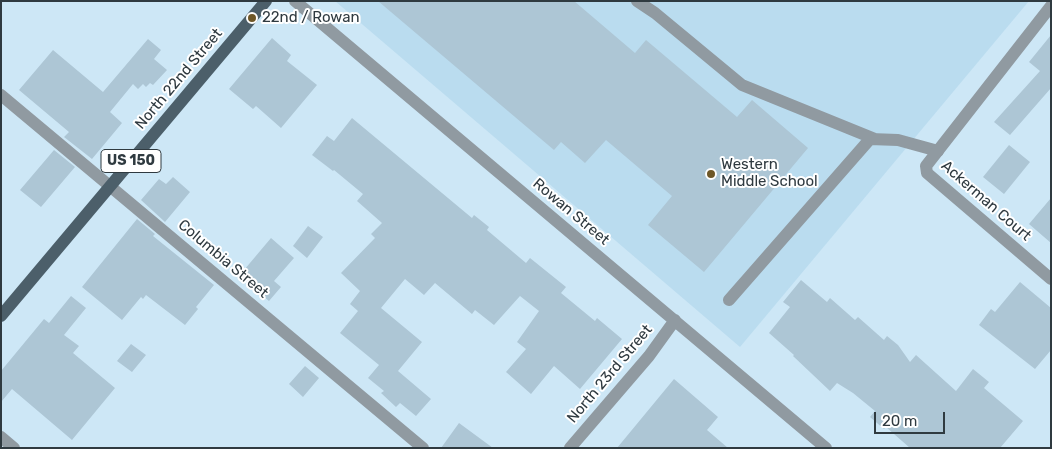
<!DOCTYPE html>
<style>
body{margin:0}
#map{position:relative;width:1052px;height:449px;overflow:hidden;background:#cde7f6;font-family:Rubik,sans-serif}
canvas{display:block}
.frame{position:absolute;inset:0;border:2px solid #2f3a40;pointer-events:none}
.scale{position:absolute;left:874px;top:412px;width:71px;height:22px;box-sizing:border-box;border:2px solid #2f3a40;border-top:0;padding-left:6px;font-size:15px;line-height:18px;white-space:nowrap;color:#2f3a40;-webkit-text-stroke:4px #fff;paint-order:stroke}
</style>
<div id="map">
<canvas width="1052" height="449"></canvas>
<div class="frame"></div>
<div class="scale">20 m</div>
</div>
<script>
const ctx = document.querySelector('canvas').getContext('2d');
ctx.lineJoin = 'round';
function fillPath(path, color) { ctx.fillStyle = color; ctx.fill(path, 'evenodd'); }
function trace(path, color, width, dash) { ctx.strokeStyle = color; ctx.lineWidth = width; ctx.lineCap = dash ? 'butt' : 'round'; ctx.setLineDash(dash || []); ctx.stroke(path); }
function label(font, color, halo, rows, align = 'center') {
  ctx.font = font + ' Rubik,sans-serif'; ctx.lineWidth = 4; ctx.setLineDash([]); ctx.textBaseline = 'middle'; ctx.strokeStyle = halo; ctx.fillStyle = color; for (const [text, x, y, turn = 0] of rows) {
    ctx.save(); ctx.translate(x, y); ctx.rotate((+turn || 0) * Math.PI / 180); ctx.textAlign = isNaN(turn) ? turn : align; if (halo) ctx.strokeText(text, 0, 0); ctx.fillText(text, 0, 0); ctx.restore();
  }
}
const built = new Path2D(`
 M 335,1 L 1029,1 L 740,347 Z`);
const building = new Path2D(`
 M 378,1 L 574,1 L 635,53 L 646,40 L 737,117 L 752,100 L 808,148 L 704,272 L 648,225 L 672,196 L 606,140 L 585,163 L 561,142 L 554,150 Z
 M 1051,35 L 1051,88 L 1010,135 L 994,122 L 1040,71 L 1029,62 Z
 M 272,38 L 291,55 L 287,61 L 317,85 L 281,128 L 256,106 L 253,109 L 229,89 Z
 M 148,39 L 161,50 L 154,59 L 167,70 L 153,85 L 150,83 L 146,87 L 143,84 L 138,89 L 133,84 L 110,112 L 122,123 L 92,159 L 64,137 L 69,132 L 19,90 L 53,50 L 103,92 Z
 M 352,118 L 472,218 L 474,215 L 489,227 L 487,230 L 526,263 L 530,258 L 566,287 L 561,293 L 595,321 L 597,318 L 622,339 L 580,389 L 554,366 L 531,394 L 506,372 L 526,349 L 517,342 L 539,311 L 520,296 L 494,325 L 475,310 L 472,314 L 435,283 L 424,295 L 405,279 L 381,308 L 422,342 L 398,371 L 431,399 L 416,416 L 400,403 L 396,407 L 381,393 L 384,391 L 368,378 L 379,365 L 340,333 L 358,311 L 350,304 L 360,291 L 341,273 L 375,238 L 371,234 L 382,223 L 357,201 L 363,194 L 334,170 L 333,171 L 312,155 L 327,136 L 334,141 Z
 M 1009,145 L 1030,162 L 1004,194 L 983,177 Z
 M 54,150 L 75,167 L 41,207 L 20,190 Z
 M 173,177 L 190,192 L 165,222 L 141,200 L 159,179 L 166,184 Z
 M 1051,198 L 1051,243 L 1029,224 Z
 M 137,219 L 155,234 L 153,236 L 214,285 L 196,307 L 198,309 L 185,325 L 146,295 L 143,299 L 141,297 L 122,320 L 82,287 Z
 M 308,226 L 323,237 L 307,258 L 293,246 Z
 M 271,238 L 294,258 L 274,281 L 281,287 L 269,301 L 239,276 Z
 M 801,280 L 827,302 L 830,298 L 855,320 L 858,317 L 884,340 L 887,336 L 898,345 L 910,362 L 916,355 L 956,391 L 973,369 L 989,382 L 984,388 L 1023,421 L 1000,448 L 910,448 L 886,427 L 884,429 L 870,417 L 875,411 L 853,393 L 837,383 L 830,391 L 793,356 L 794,355 L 769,333 L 790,307 L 783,302 Z
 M 1020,282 L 1051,308 L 1051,350 L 1035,369 L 979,325 L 991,309 L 995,312 Z
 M 71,296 L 86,308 L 64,335 L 79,346 L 73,353 L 115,388 L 72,440 L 12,389 L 1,402 L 1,371 L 44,319 L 49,323 Z
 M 131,344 L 146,355 L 132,372 L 117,361 Z
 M 305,366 L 319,378 L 303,397 L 289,384 Z
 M 674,379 L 718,417 L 707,430 L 728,448 L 617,448 Z
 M 459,423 L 493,448 L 441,448 Z`);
const service = new Path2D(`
 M 637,1 L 655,13 L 742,85 L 875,139
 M 729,300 L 870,139 L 898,140 L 938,151`);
const minor = new Path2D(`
 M 295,1 L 826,448
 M 1051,6 L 926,166 L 927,173 L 1051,279
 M 1,95 L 423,448
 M 1,437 L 14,448
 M 570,448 L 649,356 L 675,320`);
const primary = new Path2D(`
 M 1,316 L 266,1`);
const markers = [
 [252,18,5,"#6e5727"],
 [711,174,5,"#6e5727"]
];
const shields = [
 [131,161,60]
];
const shieldNames = [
 ["US 150",131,161]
];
const poiNames = [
 ["22nd / Rowan",262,18],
 ["Western",721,165],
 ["Middle School",721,182]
];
const streetNames = [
 ["North 22nd Street",179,79,-50],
 ["Ackerman Court",986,201,41],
 ["Rowan Street",571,212,40],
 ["Columbia Street",223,259,40],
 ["North 23rd Street",610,374,-50]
];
fillPath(built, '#badcef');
fillPath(building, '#adc6d5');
trace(service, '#909aa1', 12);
trace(minor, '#909aa1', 12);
trace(primary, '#4c5f6a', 12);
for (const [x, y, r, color] of markers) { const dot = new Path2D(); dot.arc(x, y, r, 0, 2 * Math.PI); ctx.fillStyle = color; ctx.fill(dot); trace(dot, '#fff', 2); }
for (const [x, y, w] of shields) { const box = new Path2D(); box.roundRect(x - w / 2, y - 11.5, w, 23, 4); ctx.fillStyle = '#fff'; ctx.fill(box); trace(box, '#2f3a40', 1); }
label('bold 14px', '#2f3a40', null, shieldNames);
label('15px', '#2f3a40', '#fff', poiNames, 'left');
label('15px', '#2f3a40', '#fff', streetNames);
</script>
